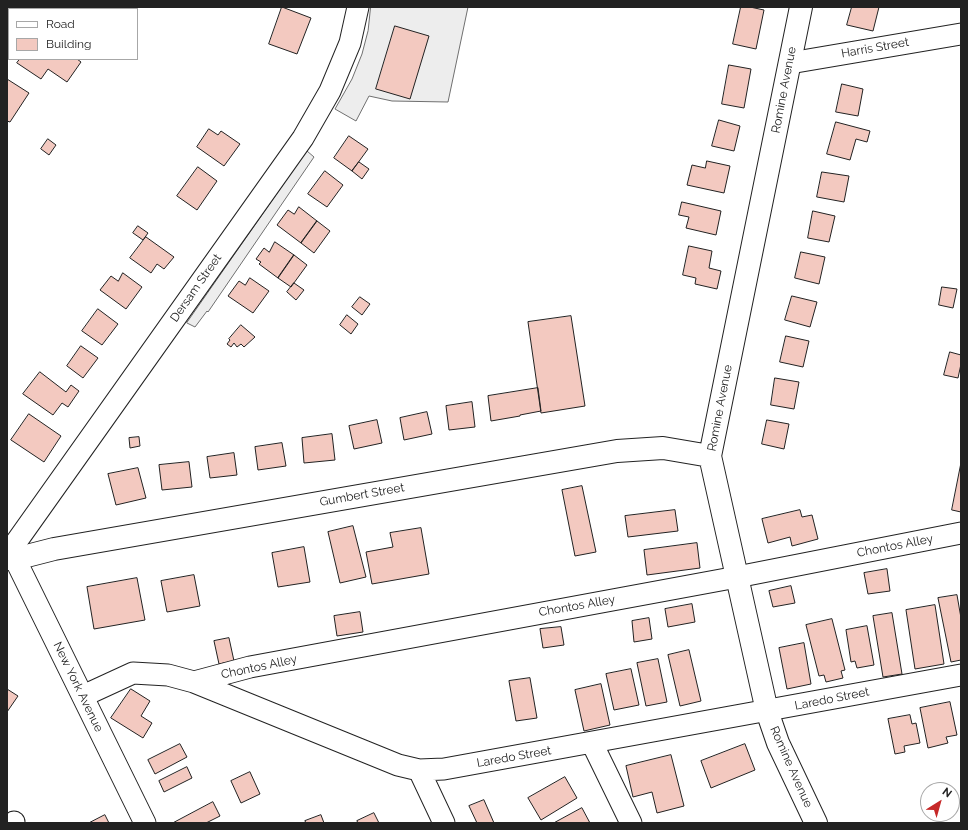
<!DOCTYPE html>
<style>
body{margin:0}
#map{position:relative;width:968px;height:830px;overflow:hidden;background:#fff;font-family:Raleway,sans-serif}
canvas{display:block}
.frame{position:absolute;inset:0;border:8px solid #222;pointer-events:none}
.legend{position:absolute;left:8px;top:8px;width:130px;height:52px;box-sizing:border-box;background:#fff;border:1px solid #a7a7a7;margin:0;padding:5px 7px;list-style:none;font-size:12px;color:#222}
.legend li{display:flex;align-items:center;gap:8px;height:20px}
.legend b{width:20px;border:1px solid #a7a7a7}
.north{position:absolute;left:920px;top:782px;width:40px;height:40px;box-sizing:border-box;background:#fff;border:1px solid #a7a7a7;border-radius:50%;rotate:37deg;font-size:11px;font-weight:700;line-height:16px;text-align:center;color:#222}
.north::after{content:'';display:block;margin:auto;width:14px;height:18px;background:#c62828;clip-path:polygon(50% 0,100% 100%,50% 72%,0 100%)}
</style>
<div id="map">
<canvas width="968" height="830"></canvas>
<div class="frame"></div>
<ul class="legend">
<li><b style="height:5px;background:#fff"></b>Road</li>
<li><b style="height:11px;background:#f3c9c0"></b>Building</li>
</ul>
<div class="north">N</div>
</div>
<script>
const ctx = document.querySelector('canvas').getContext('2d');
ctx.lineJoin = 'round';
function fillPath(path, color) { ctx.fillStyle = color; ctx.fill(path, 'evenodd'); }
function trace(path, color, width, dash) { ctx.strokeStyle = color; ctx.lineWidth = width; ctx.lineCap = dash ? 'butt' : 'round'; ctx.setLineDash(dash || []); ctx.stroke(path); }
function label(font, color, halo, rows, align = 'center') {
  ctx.font = font + ' Raleway,sans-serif'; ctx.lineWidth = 3; ctx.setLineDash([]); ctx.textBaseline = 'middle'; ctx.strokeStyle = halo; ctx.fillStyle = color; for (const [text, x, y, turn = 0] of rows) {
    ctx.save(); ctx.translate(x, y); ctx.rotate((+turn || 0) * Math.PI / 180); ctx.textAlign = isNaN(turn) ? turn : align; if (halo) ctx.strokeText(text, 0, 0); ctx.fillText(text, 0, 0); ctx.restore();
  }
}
const parking = new Path2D(`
 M 371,7 L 468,7 L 448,102 L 392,101 L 369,96 L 356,121 L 335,109 L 352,79 L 362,54 L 368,31 Z
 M 307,151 L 314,157 L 208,312 L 207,311 L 195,327 L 187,323 Z`);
const building = new Path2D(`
 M 61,7 L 92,7 L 91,9 L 60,9 Z
 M 282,7 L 311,18 L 297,54 L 269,44 Z
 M 741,7 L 750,7 L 764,10 L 756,49 L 733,44 Z
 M 852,7 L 879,7 L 873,31 L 847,25 Z
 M 395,26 L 429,36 L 410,99 L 376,89 Z
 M 20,59 L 77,59 L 81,62 L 67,82 L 48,69 L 41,79 L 17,63 Z
 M 729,65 L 751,69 L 744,108 L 722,104 Z
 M 7,79 L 29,93 L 10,122 L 7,121 Z
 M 842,84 L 863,89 L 858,116 L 836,112 Z
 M 719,120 L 740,126 L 734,151 L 712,146 Z
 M 836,122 L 870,131 L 867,142 L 856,139 L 850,160 L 827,154 Z
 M 209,129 L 218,135 L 221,131 L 240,144 L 224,166 L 197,147 Z
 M 349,136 L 368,149 L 352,171 L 334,158 Z
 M 48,139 L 56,145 L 49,155 L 41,149 Z
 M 707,161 L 730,166 L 724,193 L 687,185 L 692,165 L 705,168 Z
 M 359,162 L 369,169 L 362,179 L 352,171 Z
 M 198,167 L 217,181 L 197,210 L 177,196 Z
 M 325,171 L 343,185 L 327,207 L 308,194 Z
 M 822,172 L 849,176 L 844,202 L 817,197 Z
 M 682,202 L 721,211 L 716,235 L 686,228 L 689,217 L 679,215 Z
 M 299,207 L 317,221 L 301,243 L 277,225 L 288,210 L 294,214 Z
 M 813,211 L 835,216 L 829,242 L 808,238 Z
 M 317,221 L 330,231 L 314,253 L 301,243 Z
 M 138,226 L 148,233 L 143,240 L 133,233 Z
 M 146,237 L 174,257 L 164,269 L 157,264 L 151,273 L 130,258 Z
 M 275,242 L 294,255 L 278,278 L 259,264 L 261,262 L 256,259 L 264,248 L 269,252 Z
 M 689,246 L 712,251 L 709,268 L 721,271 L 717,289 L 695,284 L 696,278 L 683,275 Z
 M 801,252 L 825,257 L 819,284 L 795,278 Z
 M 294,255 L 307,265 L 291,287 L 278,278 Z
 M 123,273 L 142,287 L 126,309 L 100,290 L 111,276 L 118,281 Z
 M 250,278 L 269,291 L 253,313 L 228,296 L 239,281 L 245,285 Z
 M 294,283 L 304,290 L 296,300 L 287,292 Z
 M 942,287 L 957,289 L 953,308 L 939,305 Z
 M 792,296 L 817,302 L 810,327 L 785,320 Z
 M 360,297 L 370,304 L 362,315 L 352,307 Z
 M 98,309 L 118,324 L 102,345 L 82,331 Z
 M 347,315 L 358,324 L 351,334 L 340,325 Z
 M 571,316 L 585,406 L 541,413 L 528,322 Z
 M 241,325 L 255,337 L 244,347 L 241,344 L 237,347 L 234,343 L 231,347 L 227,344 L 230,340 L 229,339 Z
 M 786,336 L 809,341 L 803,367 L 780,362 Z
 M 81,346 L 98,358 L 83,378 L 67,366 Z
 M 950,352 L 961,355 L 961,364 L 958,378 L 944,375 Z
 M 40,372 L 66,392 L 71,385 L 79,391 L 68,407 L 62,403 L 53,415 L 23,394 Z
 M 775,378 L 799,382 L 794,409 L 771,405 Z
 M 538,388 L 541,411 L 520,415 L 520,416 L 491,421 L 488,396 Z
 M 472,402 L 475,427 L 449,430 L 446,406 Z
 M 427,412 L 432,434 L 404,440 L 400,418 Z
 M 29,414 L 61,436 L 44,462 L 11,440 Z
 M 377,420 L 382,443 L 354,449 L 349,426 Z
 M 767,420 L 789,424 L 784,449 L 762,444 Z
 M 332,434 L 335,460 L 304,463 L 302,438 Z
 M 139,437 L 140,446 L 130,448 L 129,438 Z
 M 282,443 L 286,466 L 258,470 L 255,447 Z
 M 234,453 L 237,475 L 210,478 L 207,457 Z
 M 189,462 L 192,487 L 162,490 L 159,465 Z
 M 961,463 L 961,512 L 952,510 Z
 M 138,468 L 146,498 L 116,505 L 108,474 Z
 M 582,486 L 596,552 L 575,556 L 562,490 Z
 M 675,510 L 678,531 L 628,537 L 625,516 Z
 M 800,510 L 802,517 L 812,515 L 818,539 L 792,546 L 790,537 L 768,543 L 762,519 Z
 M 353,526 L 366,577 L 340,583 L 328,532 Z
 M 421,528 L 429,574 L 372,584 L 366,552 L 393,547 L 390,533 Z
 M 697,543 L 700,568 L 647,575 L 644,550 Z
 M 304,547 L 310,582 L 278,587 L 272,553 Z
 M 887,569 L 890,591 L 868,594 L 864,573 Z
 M 194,575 L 200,606 L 167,612 L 161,581 Z
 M 137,578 L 145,620 L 94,629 L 87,587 Z
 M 791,586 L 795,603 L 773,607 L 769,591 Z
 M 957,595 L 961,618 L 961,660 L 951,662 L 938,598 Z
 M 692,604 L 695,622 L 668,627 L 665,609 Z
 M 935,605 L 944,664 L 915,669 L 906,610 Z
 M 360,612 L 363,632 L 337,636 L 334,616 Z
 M 892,613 L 902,674 L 883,677 L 873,616 Z
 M 649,618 L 652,639 L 634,642 L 632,621 Z
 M 832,619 L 845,670 L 841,671 L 843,678 L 826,682 L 824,675 L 819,676 L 806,625 Z
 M 867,626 L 874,665 L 857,668 L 855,661 L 851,662 L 846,630 Z
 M 561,627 L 564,645 L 543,648 L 540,629 Z
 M 229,638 L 234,661 L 219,664 L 214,641 Z
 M 804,643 L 811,684 L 787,689 L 779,648 Z
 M 689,650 L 701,701 L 680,706 L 668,655 Z
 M 658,659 L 667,702 L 646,706 L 637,663 Z
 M 631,669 L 639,705 L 614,710 L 606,674 Z
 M 530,678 L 537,718 L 516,721 L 509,681 Z
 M 601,684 L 610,725 L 584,731 L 575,690 Z
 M 7,689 L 18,696 L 7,712 Z
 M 131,689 L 150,701 L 141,716 L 152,723 L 143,738 L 111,718 Z
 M 950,702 L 957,735 L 946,737 L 948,743 L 928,748 L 920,708 Z
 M 910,715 L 912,724 L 916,723 L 920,743 L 904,746 L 905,752 L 895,754 L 888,719 Z
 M 180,744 L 187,757 L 155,774 L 148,760 Z
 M 745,744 L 755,770 L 711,788 L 701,761 Z
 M 671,755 L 684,806 L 657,813 L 652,792 L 633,797 L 626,766 Z
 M 187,767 L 192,778 L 164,792 L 159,781 Z
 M 250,772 L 260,794 L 241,803 L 231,781 Z
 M 565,777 L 577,798 L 541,820 L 528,798 Z
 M 484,800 L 494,823 L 477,823 L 469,806 Z
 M 213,802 L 220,816 L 206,823 L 173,823 Z
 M 582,808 L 590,823 L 554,823 Z
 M 374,813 L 379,823 L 358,823 L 357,821 Z
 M 105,815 L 109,823 L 89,823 Z
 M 321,815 L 324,823 L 306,823 L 305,821 Z`);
const street = new Path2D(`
 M 790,63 L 961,34
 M 7,555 L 303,138 L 330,91 L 350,43 L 358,7
 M 15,559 L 145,823
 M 194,682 L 250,667 L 737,577 L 961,533
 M 83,696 L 133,673 L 168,675 L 194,682 L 398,765 L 419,770 L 444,769 L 961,675
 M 592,743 L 631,823
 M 419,770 L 444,823
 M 14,823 L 14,822`);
const secondary = new Path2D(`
 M 801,7 L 710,456 L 767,711 L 778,743 L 816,823
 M 7,559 L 15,559 L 54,549 L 617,451 L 663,448 L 710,456`);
const streetNames = [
 ["Harris Street",875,48,-10],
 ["Romine Avenue",784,90,-79],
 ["Dersam Street",196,288,-55],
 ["Romine Avenue",720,408,-79],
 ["Gumbert Street",362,495,-10],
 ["Chontos Alley",895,546,-11],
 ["Chontos Alley",577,606,-10],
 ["Chontos Alley",259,667,-12],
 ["New York Avenue",78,687,64],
 ["Laredo Street",832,699,-11],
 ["Laredo Street",514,757,-10],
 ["Romine Avenue",791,767,66]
];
fillPath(parking, '#ededed');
trace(parking, '#6f6f6f', 1);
fillPath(building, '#f3c9c0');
trace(building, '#222', 1);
trace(street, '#222', 23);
trace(secondary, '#222', 24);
trace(street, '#fff', 21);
trace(secondary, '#fff', 22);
label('12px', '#222', '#fff', streetNames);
</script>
